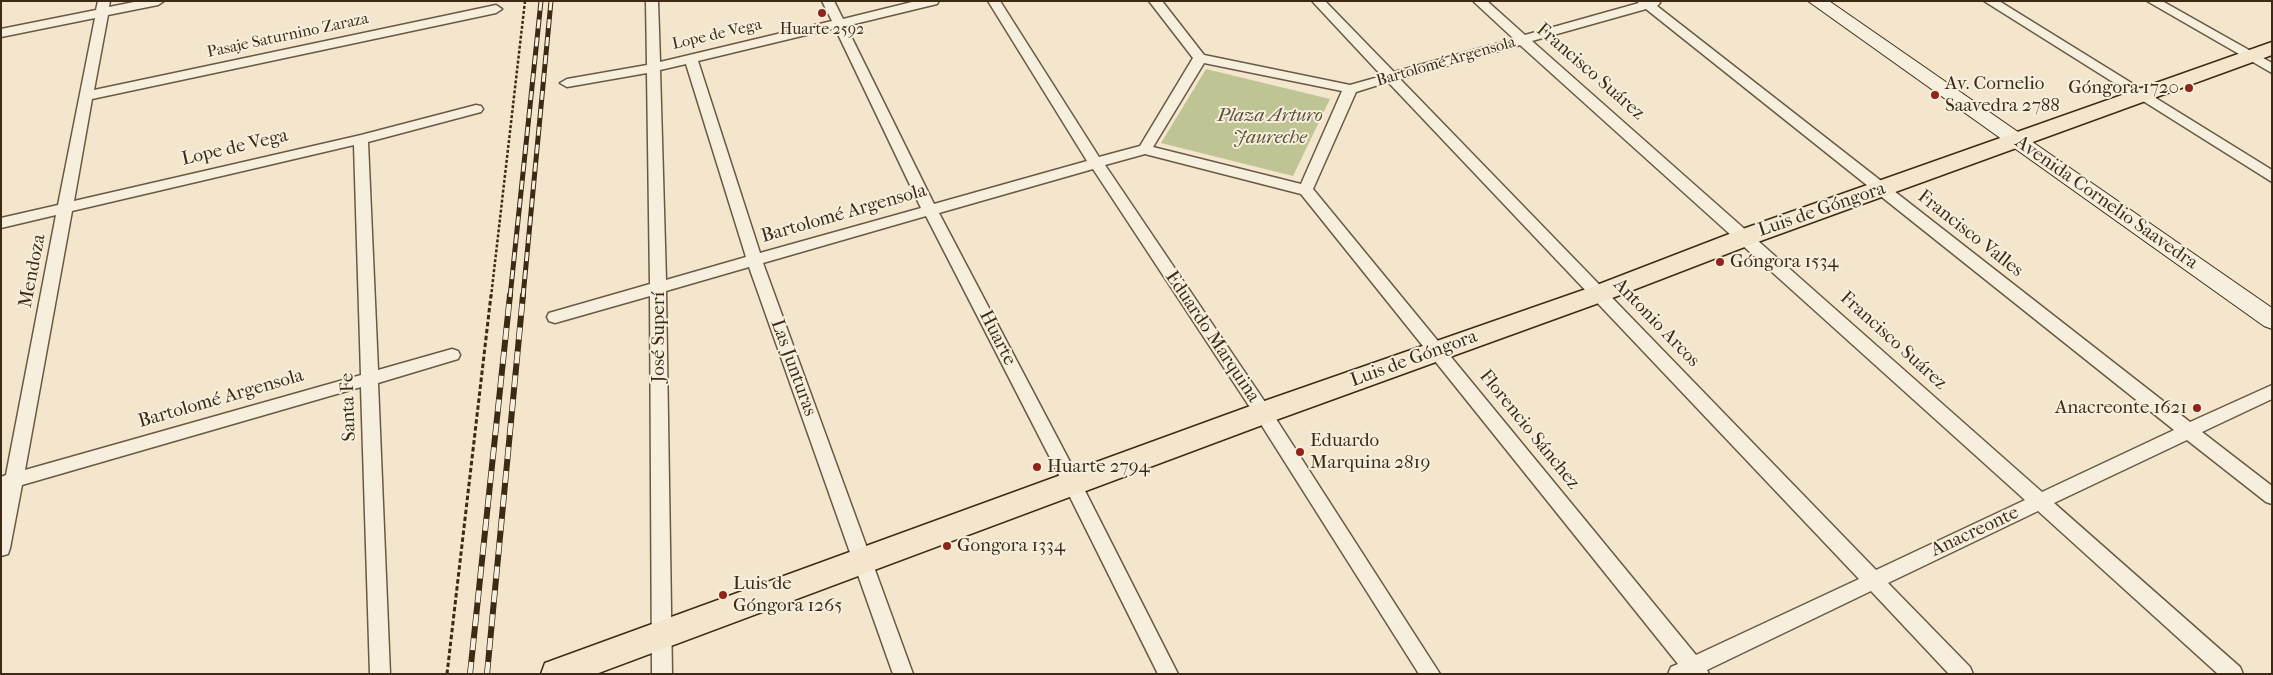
<!DOCTYPE html>
<meta charset="utf-8">
<style>
body{margin:0}
#map{position:relative;width:2273px;height:675px;overflow:hidden;background:#f3e6cc;font-family:"IM FELL French Canon",serif}
canvas{display:block}
.frame{position:absolute;inset:0;border:2px solid #3d2a14;pointer-events:none}
</style>
<div id="map">
<canvas width="2273" height="675"></canvas>
<div class="frame"></div>
</div>
<script>
const ctx = document.querySelector('canvas').getContext('2d');
ctx.lineJoin = 'round';
function fillPath(path, color) { ctx.fillStyle = color; ctx.fill(path, 'evenodd'); }
function trace(path, color, width, dash) { ctx.strokeStyle = color; ctx.lineWidth = width; ctx.lineCap = dash ? 'butt' : 'round'; ctx.setLineDash(dash || []); ctx.stroke(path); }
function label(font, color, halo, rows, align = 'center') {
  ctx.font = font + ' "IM FELL French Canon",serif'; ctx.lineWidth = 4; ctx.setLineDash([]); ctx.textBaseline = 'middle'; ctx.strokeStyle = halo; ctx.fillStyle = color; for (const [text, x, y, turn = 0] of rows) {
    ctx.save(); ctx.translate(x, y); ctx.rotate((+turn || 0) * Math.PI / 180); ctx.textAlign = isNaN(turn) ? turn : align; if (halo) ctx.strokeText(text, 0, 0); ctx.fillText(text, 0, 0); ctx.restore();
  }
}
const green = new Path2D(`
 M 1206,69 L 1330,99 L 1293,176 L 1161,143 Z`);
const pathFar1 = new Path2D(`
 M 491,297 L 525,1`);
const path = new Path2D(`
 M 447,674 L 491,295`);
const street = new Path2D(`
 M 98,1 L 110,1 L 109,7 L 139,1 L 164,1 L 158,5 L 108,15 L 94,90 L 496,5 L 502,9 L 496,13 L 92,99 L 74,201 L 361,135 L 476,105 L 481,106 L 483,109 L 481,112 L 368,142 L 378,370 L 452,349 L 458,351 L 460,355 L 458,359 L 378,383 L 390,674 L 370,674 L 361,387 L 22,485 L 10,548 L 8,554 L 1,556 L 1,477 L 6,475 L 56,215 L 1,228 L 1,218 L 58,205 L 95,18 L 1,37 L 1,29 L 96,10 ZM 354,145 L 361,375 L 25,470 L 72,211 Z
 M 646,1 L 658,1 L 660,62 L 832,21 L 822,1 L 834,1 L 843,19 L 916,1 L 939,1 L 937,4 L 846,26 L 934,204 L 1087,161 L 988,1 L 1000,1 L 1099,157 L 1140,146 L 1193,58 L 1149,1 L 1162,1 L 1204,55 L 1350,85 L 1382,76 L 1312,1 L 1325,1 L 1394,72 L 1514,39 L 1473,1 L 1487,1 L 1525,35 L 1639,3 L 1637,1 L 1659,1 L 1660,3 L 1657,6 L 2190,422 L 2272,385 L 2272,399 L 2202,432 L 2272,486 L 2272,504 L 2266,502 L 2187,440 L 2054,503 L 2240,667 L 2243,674 L 2218,674 L 2038,511 L 1888,583 L 1970,667 L 1973,674 L 1949,674 L 1871,591 L 1707,670 L 1709,674 L 1668,674 L 1671,667 L 1678,664 L 1301,194 L 1145,154 L 1105,165 L 1269,408 L 1440,674 L 1419,674 L 1257,418 L 1093,169 L 939,213 L 1079,479 L 1178,674 L 1158,674 L 1065,487 L 926,216 L 763,263 L 913,674 L 893,674 L 749,267 L 666,291 L 672,674 L 652,674 L 650,296 L 555,323 L 549,321 L 547,317 L 549,313 L 650,284 L 647,73 L 567,87 L 560,83 L 567,79 L 647,65 ZM 1646,9 L 2174,430 L 2042,492 L 1532,41 ZM 835,28 L 921,208 L 760,253 L 698,61 ZM 1520,45 L 2025,500 L 1876,570 L 1400,79 ZM 1204,63 L 1342,91 L 1301,184 L 1153,147 ZM 686,64 L 746,257 L 666,280 L 660,70 ZM 1388,82 L 1859,579 L 1696,655 L 1313,189 L 1356,92 Z
 M 1984,1 L 1999,1 L 2272,170 L 2272,182 Z
 M 2147,1 L 2162,1 L 2272,63 L 2272,73 Z`);
const secondary = new Path2D(`
 M 1808,1 L 1829,1 L 2272,308 L 2272,329 L 2264,326 Z`);
const primary = new Path2D(`
 M 2272,42 L 2272,55 L 1755,243 L 1607,300 L 1273,421 L 596,674 L 541,674 L 545,663 L 1253,405 L 1589,288 L 1737,231 Z`);
const railFar1 = new Path2D(`
 M 510,297 L 541,1
 M 523,297 L 551,1`);
const rail = new Path2D(`
 M 470,674 L 510,295
 M 487,674 L 523,295`);
const markers = [
 [822,13,5,"#8f2418"],
 [2189,88,5,"#8f2418"],
 [1935,95,5,"#8f2418"],
 [1720,262,5,"#8f2418"],
 [2197,408,5,"#8f2418"],
 [1300,452,5,"#8f2418"],
 [1037,467,5,"#8f2418"],
 [947,546,5,"#8f2418"],
 [723,595,5,"#8f2418"]
];
const farPoinames = [
 ["Huarte 2592",822,30]
];
const farStreetnames = [
 ["Lope de Vega",717,35,-13],
 ["Pasaje Saturnino Zaraza",288,36,-12],
 ["Bartolomé Argensola",1446,62,-16]
];
const streetNames = [
 ["Francisco Suárez",1590,72,41],
 ["Lope de Vega",235,148,-13],
 ["Avenida Cornelio Saavedra",2106,203,35],
 ["Luis de Góngora",1822,210,-19],
 ["Bartolomé Argensola",844,214,-16],
 ["Francisco Valles",1970,234,38],
 ["Mendoza",33,271,-79],
 ["Antonio Arcos",1656,323,46],
 ["José Superí",659,337,-90],
 ["Eduardo Marquina",1212,337,56],
 ["Huarte",997,338,63],
 ["Francisco Suárez",1893,341,42],
 ["Luis de Góngora",1414,359,-20],
 ["Las Junturas",793,368,70],
 ["Bartolomé Argensola",221,399,-16],
 ["Santa Fe",349,407,-92],
 ["Florencio Sánchez",1529,430,51],
 ["Anacreonte",1975,532,-25]
];
const poiNames = [
 ["Av. Cornelio",1945,84],
 ["Saavedra 2788",1945,106],
 ["Góngora 1720",2179,88,"right"],
 ["Góngora 1534",1730,262],
 ["Anacreonte 1621",2187,408,"right"],
 ["Eduardo",1310,441],
 ["Marquina 2819",1310,463],
 ["Huarte 2794",1047,467],
 ["Gongora 1334",957,546],
 ["Luis de",733,584],
 ["Góngora 1265",733,606]
];
const parkNames = [
 ["Plaza Arturo",1270,116],
 ["Jaureche",1270,138]
];
fillPath(green, '#bfc495');
trace(street, '#6a5942', 3);
trace(secondary, '#3d2a14', 2);
trace(primary, '#3d2a14', 3);
trace(pathFar1, '#3d2a14', 2.5, [3, 2]);
trace(path, '#3d2a14', 3, [4.5, 2.5]);
fillPath(street, '#f7efde');
fillPath(secondary, '#f7efde');
fillPath(primary, '#f3e6cc');
trace(railFar1, '#3d2a14', 5);
trace(rail, '#3d2a14', 6);
trace(railFar1, '#f7efde', 3, [9]);
trace(rail, '#f7efde', 4.5, [12]);
for (const [x, y, r, color] of markers) { const dot = new Path2D(); dot.arc(x, y, r, 0, 2 * Math.PI); ctx.fillStyle = color; ctx.fill(dot); trace(dot, '#f7efde', 2); }
label('16px', '#3d2a14', '#f7efde', farPoinames);
label('16px', '#3d2a14', '#f7efde', farStreetnames);
label('19px', '#3d2a14', '#f7efde', streetNames);
label('19px', '#3d2a14', '#f7efde', poiNames, 'left');
label('italic 19px', '#5e5034', '#f7efde', parkNames);
</script>
